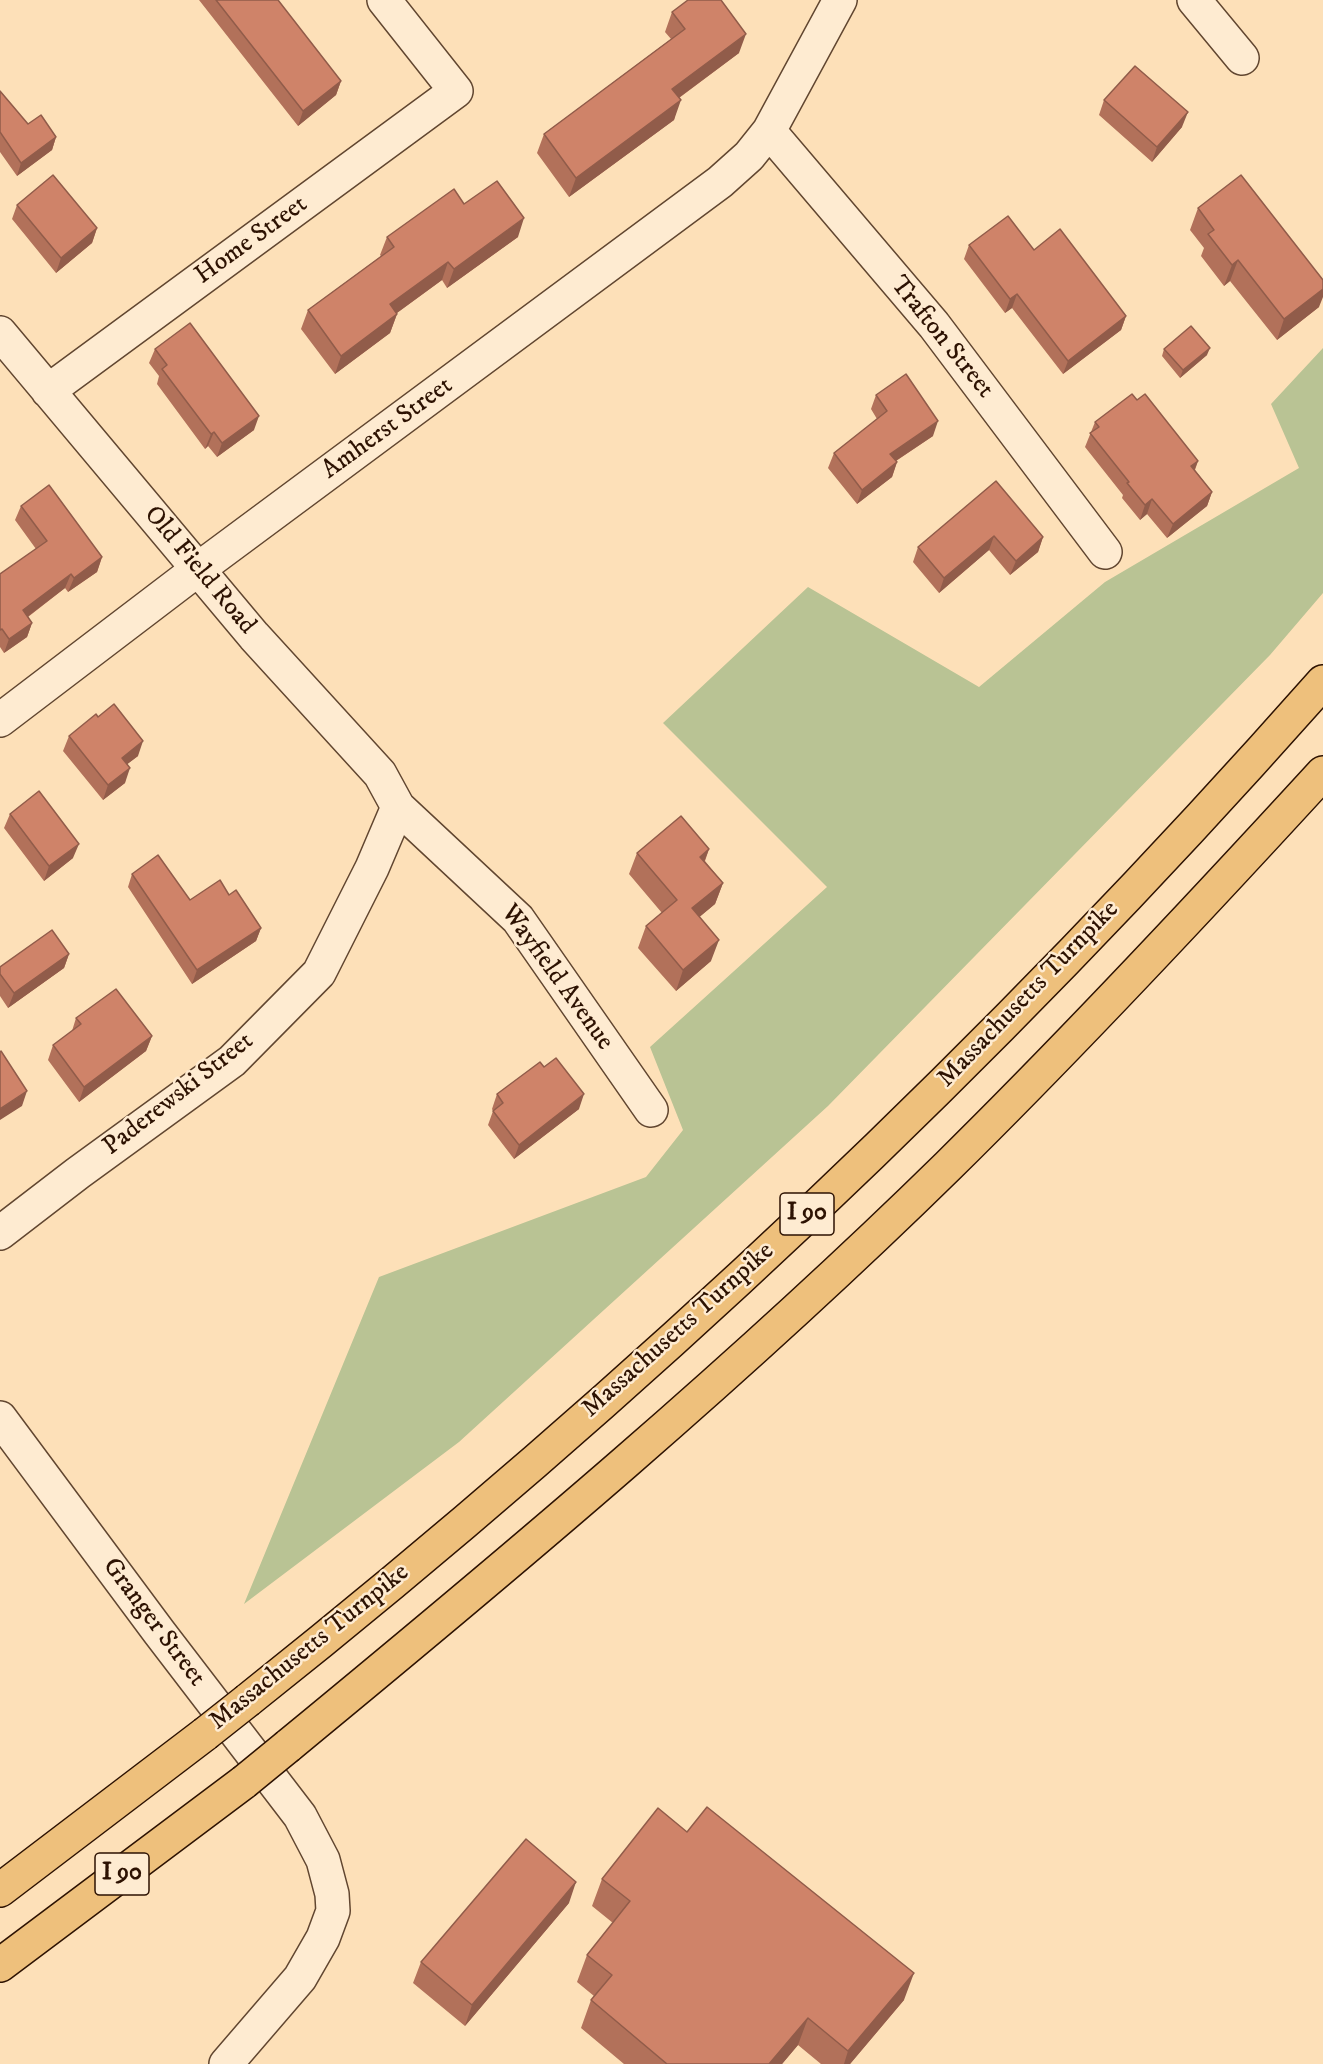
<!DOCTYPE html>
<style>
body{margin:0}
canvas{display:block;background:#fde0b8}
</style>
<canvas width="1323" height="2064"></canvas>
<script>
const ctx = document.querySelector('canvas').getContext('2d');
ctx.lineJoin = 'round';
function fillPath(path, color) { ctx.fillStyle = color; ctx.fill(path, 'evenodd'); }
function trace(path, color, width, dash) { ctx.strokeStyle = color; ctx.lineWidth = width; ctx.lineCap = dash ? 'butt' : 'round'; ctx.setLineDash(dash || []); ctx.stroke(path); }
function label(font, color, halo, rows, align = 'center') {
  ctx.font = font + ' "IM FELL DW Pica",serif'; ctx.lineWidth = 5; ctx.setLineDash([]); ctx.textBaseline = 'middle'; ctx.strokeStyle = halo; ctx.fillStyle = color; for (const [text, x, y, turn = 0] of rows) {
    ctx.save(); ctx.translate(x, y); ctx.rotate((+turn || 0) * Math.PI / 180); ctx.textAlign = isNaN(turn) ? turn : align; if (halo) ctx.strokeText(text, 0, 0); ctx.fillText(text, 0, 0); ctx.restore();
  }
}
const green = new Path2D(`
 M 1323,348 L 1323,593 L 1270,655 L 828,1106 L 459,1442 L 244,1604 L 379,1277 L 646,1177 L 683,1130 L 650,1047 L 827,887 L 663,723 L 808,587 L 979,687 L 1105,582 L 1299,468 L 1271,404 Z`);
const street = new Path2D(`
 M 1194,0 L 1242,58
 M 769,131 L 934,325 L 1105,552
 M 0,333 L 254,636 L 380,774 L 398,807 L 518,919 L 651,1110
 M 48,391 L 456,91 L 384,0
 M 0,720 L 197,570 L 720,182 L 749,156 L 769,131 L 840,0
 M 0,1233 L 78,1173 L 232,1061 L 319,973 L 372,868 L 398,807
 M 0,1418 L 159,1632 L 300,1816 L 323,1860 L 332,1894 L 333,1911 L 323,1938 L 300,1978 L 226,2064`);
const highway = new Path2D(`
 M 248,1700 C 634,1393 996,1052 1323,682
 M 288,1746 C 514,1560 739,1371 948,1166 C 1077,1039 1201,906 1323,773
 M 0,1890 L 205,1734
 M 0,1965 L 244,1782`);
const highwayBridge = new Path2D(`
 M 205,1734 L 248,1700
 M 244,1782 L 288,1746`);
const wall = new Path2D(`
 M 199,0 L 278,0 L 341,81 L 336,95 L 298,126 Z
 M 672,12 L 739,53 L 679,98 L 674,120 L 569,197 L 537,153 L 544,134 L 671,39 L 665,32 Z
 M 0,91 L 28,124 L 56,137 L 52,150 L 17,176 L 0,152 Z
 M 1104,100 L 1182,127 L 1152,162 L 1099,115 Z
 M 464,204 L 518,237 L 447,288 L 442,280 L 397,313 L 397,314 L 390,333 L 335,374 L 301,329 L 308,310 L 381,256 L 380,255 L 387,237 Z
 M 17,205 L 97,228 L 92,243 L 56,273 L 12,219 Z
 M 1198,208 L 1319,307 L 1277,340 L 1230,281 L 1224,286 L 1201,256 L 1204,248 L 1190,230 Z
 M 969,245 L 1034,250 L 1126,316 L 1121,330 L 1063,374 L 1012,308 L 1005,313 L 964,259 Z
 M 155,349 L 254,430 L 217,457 L 208,446 L 205,449 L 157,384 L 159,376 L 149,363 Z
 M 1164,349 L 1207,355 L 1180,378 L 1162,356 Z
 M 876,395 L 933,436 L 896,461 L 897,462 L 892,477 L 857,504 L 828,468 L 834,453 L 877,419 L 871,409 Z
 M 1137,400 L 1198,461 L 1195,470 L 1212,492 L 1207,506 L 1167,538 L 1147,514 L 1140,520 L 1122,498 L 1123,495 L 1085,447 L 1095,422 Z
 M 996,481 L 1043,537 L 1038,552 L 1010,575 L 989,550 L 939,593 L 913,562 L 918,547 Z
 M 21,506 L 102,557 L 97,572 L 68,592 L 65,588 L 28,617 L 32,623 L 27,637 L 4,653 L 0,647 L 0,574 L 36,549 L 15,520 Z
 M 69,736 L 138,756 L 127,764 L 125,783 L 103,800 L 63,751 Z
 M 10,814 L 73,858 L 44,881 L 4,828 Z
 M 709,849 L 705,861 L 723,883 L 715,904 L 699,917 L 711,961 L 676,991 L 638,948 L 646,926 L 662,913 L 629,874 L 637,853 Z
 M 132,874 L 190,900 L 229,895 L 261,928 L 256,941 L 192,984 L 128,887 Z
 M 69,954 L 64,968 L 8,1008 L 0,996 L 0,967 Z
 M 76,1018 L 152,1036 L 146,1051 L 79,1102 L 48,1060 L 53,1045 L 72,1031 Z
 M 497,1094 L 579,1109 L 514,1159 L 488,1125 L 493,1111 L 492,1109 Z
 M 687,1832 L 904,2000 L 850,2064 L 821,2064 L 798,2045 L 782,2064 L 624,2064 L 581,2028 L 591,2000 L 594,1996 L 577,1982 L 587,1955 L 613,1923 L 592,1906 L 602,1879 Z
 M 569,1903 L 465,2026 L 413,1983 L 421,1962 Z`);
const shadedWall = new Path2D(`
 M 746,34 L 739,53 L 665,108 L 672,89 Z
 M 341,81 L 336,95 L 298,126 L 303,111 Z
 M 681,100 L 674,120 L 569,197 L 576,178 Z
 M 1188,112 L 1182,127 L 1152,162 L 1157,147 Z
 M 56,137 L 52,150 L 17,176 L 21,163 Z
 M 524,218 L 518,237 L 447,288 L 454,269 Z
 M 97,228 L 92,243 L 56,273 L 61,258 Z
 M 1238,260 L 1230,281 L 1224,286 L 1232,265 Z
 M 448,262 L 442,280 L 383,323 L 390,304 Z
 M 1323,289 L 1323,297 L 1319,307 L 1277,340 L 1284,319 Z
 M 1017,294 L 1012,308 L 1005,313 L 1010,299 Z
 M 397,314 L 390,333 L 335,374 L 341,356 Z
 M 1126,316 L 1121,330 L 1063,374 L 1068,361 Z
 M 1210,348 L 1207,355 L 1180,378 L 1183,370 Z
 M 259,416 L 254,430 L 217,457 L 222,443 Z
 M 938,421 L 933,436 L 885,468 L 890,454 Z
 M 214,432 L 208,446 L 205,449 L 211,434 Z
 M 1198,461 L 1192,476 L 1191,466 Z
 M 897,462 L 892,477 L 857,504 L 862,490 Z
 M 1212,492 L 1207,506 L 1167,538 L 1173,524 Z
 M 1152,499 L 1147,514 L 1140,520 L 1145,505 Z
 M 994,536 L 989,550 L 939,593 L 944,578 Z
 M 1043,537 L 1038,552 L 1010,575 L 1016,561 Z
 M 102,557 L 97,572 L 68,592 L 74,578 Z
 M 71,574 L 65,588 L 18,624 L 23,610 Z
 M 32,623 L 27,637 L 4,653 L 9,639 Z
 M 143,741 L 138,756 L 117,772 L 122,758 Z
 M 130,768 L 125,783 L 103,800 L 108,785 Z
 M 79,844 L 73,858 L 44,881 L 49,866 Z
 M 709,849 L 701,870 L 700,857 Z
 M 723,883 L 715,904 L 684,930 L 692,908 Z
 M 261,928 L 256,941 L 192,984 L 197,970 Z
 M 719,940 L 711,961 L 676,991 L 683,970 Z
 M 69,954 L 64,968 L 8,1008 L 14,993 Z
 M 152,1036 L 146,1051 L 79,1102 L 84,1087 Z
 M 27,1091 L 22,1106 L 0,1120 L 0,1109 Z
 M 584,1094 L 579,1109 L 514,1159 L 519,1145 Z
 M 576,1882 L 569,1903 L 465,2026 L 472,2005 Z
 M 914,1973 L 904,2000 L 850,2064 L 844,2064 L 848,2051 Z
 M 808,2018 L 798,2045 L 782,2064 L 769,2064 Z`);
const building = new Path2D(`
 M 216,0 L 278,0 L 341,81 L 303,111 Z
 M 688,0 L 721,0 L 746,34 L 672,89 L 681,100 L 576,178 L 544,134 L 685,29 L 672,12 Z
 M 1135,66 L 1188,112 L 1157,147 L 1104,100 Z
 M 0,91 L 28,124 L 41,115 L 56,137 L 21,163 L 0,132 Z
 M 53,175 L 97,228 L 61,258 L 17,205 Z
 M 1241,175 L 1323,280 L 1323,289 L 1284,319 L 1238,260 L 1232,265 L 1208,234 L 1214,230 L 1198,208 Z
 M 497,181 L 524,218 L 454,269 L 448,262 L 390,304 L 397,314 L 341,356 L 308,310 L 394,247 L 387,237 L 454,189 L 464,204 Z
 M 1008,216 L 1034,250 L 1060,229 L 1126,316 L 1068,361 L 1017,294 L 1010,299 L 969,245 Z
 M 190,323 L 259,416 L 222,443 L 214,432 L 211,434 L 162,369 L 167,365 L 155,349 Z
 M 1191,326 L 1210,348 L 1183,370 L 1164,349 Z
 M 906,374 L 938,421 L 890,454 L 897,462 L 862,490 L 834,453 L 887,411 L 876,395 Z
 M 1132,394 L 1137,400 L 1145,394 L 1198,461 L 1191,466 L 1212,492 L 1173,524 L 1152,499 L 1145,505 L 1127,483 L 1129,482 L 1090,433 L 1099,427 L 1095,422 Z
 M 996,481 L 1043,537 L 1016,561 L 994,536 L 944,578 L 918,547 Z
 M 49,485 L 102,557 L 74,578 L 71,574 L 23,610 L 32,623 L 9,639 L 2,629 L 0,630 L 0,574 L 47,541 L 21,506 Z
 M 114,704 L 143,741 L 122,758 L 130,768 L 108,785 L 69,736 L 96,714 L 98,717 Z
 M 39,791 L 79,844 L 49,866 L 10,814 Z
 M 681,816 L 709,849 L 700,857 L 723,883 L 692,908 L 719,940 L 683,970 L 646,926 L 677,900 L 637,853 Z
 M 158,855 L 190,900 L 220,880 L 229,895 L 236,890 L 261,928 L 197,970 L 132,874 Z
 M 52,930 L 69,954 L 14,993 L 0,974 L 0,967 Z
 M 116,989 L 152,1036 L 84,1087 L 53,1045 L 81,1024 L 76,1018 Z
 M 1,1051 L 27,1091 L 0,1109 L 0,1052 Z
 M 556,1058 L 584,1094 L 519,1145 L 493,1111 L 503,1103 L 497,1094 L 540,1062 L 544,1067 Z
 M 707,1807 L 914,1973 L 848,2051 L 808,2018 L 769,2064 L 667,2064 L 591,2000 L 612,1975 L 587,1955 L 630,1901 L 602,1879 L 658,1808 L 687,1832 Z
 M 526,1839 L 576,1882 L 472,2005 L 421,1962 Z`);
const shields = [
 [807,1214,54],
 [122,1874,54]
];
const shieldNames = [
 ["I 90",807,1214],
 ["I 90",122,1874]
];
const streetNames = [
 ["Home Street",252,241,-36],
 ["Trafton Street",941,338,51],
 ["Amherst Street",388,429,-36],
 ["Old Field Road",199,571,50],
 ["Wayfield Avenue",556,978,54],
 ["Massachusetts Turnpike",1029,995,-46],
 ["Paderewski Street",179,1095,-38],
 ["Massachusetts Turnpike",679,1331,-42],
 ["Granger Street",153,1623,53],
 ["Massachusetts Turnpike",310,1648,-39]
];
fillPath(green, '#b9c394');
trace(street, '#614630', 36);
trace(highway, '#2d1202', 36);
trace(street, '#feebd1', 33);
trace(highway, '#eec07c', 33);
trace(highwayBridge, '#2d1202', 36, []);
trace(highwayBridge, '#eec07c', 33);
fillPath(wall, '#b2715a');
fillPath(shadedWall, '#915c4a');
fillPath(building, '#cf8369');
trace(building, '#915c4a', 1.5);
for (const [x, y, w] of shields) { const box = new Path2D(); box.roundRect(x - w / 2, y - 21, w, 42, 4.5); ctx.fillStyle = '#feebd1'; ctx.fill(box); trace(box, '#2d1202', 1.5); }
label('bold 24px', '#2d1202', null, shieldNames);
label('26px', '#2d1202', '#feebd1', streetNames);
</script>
